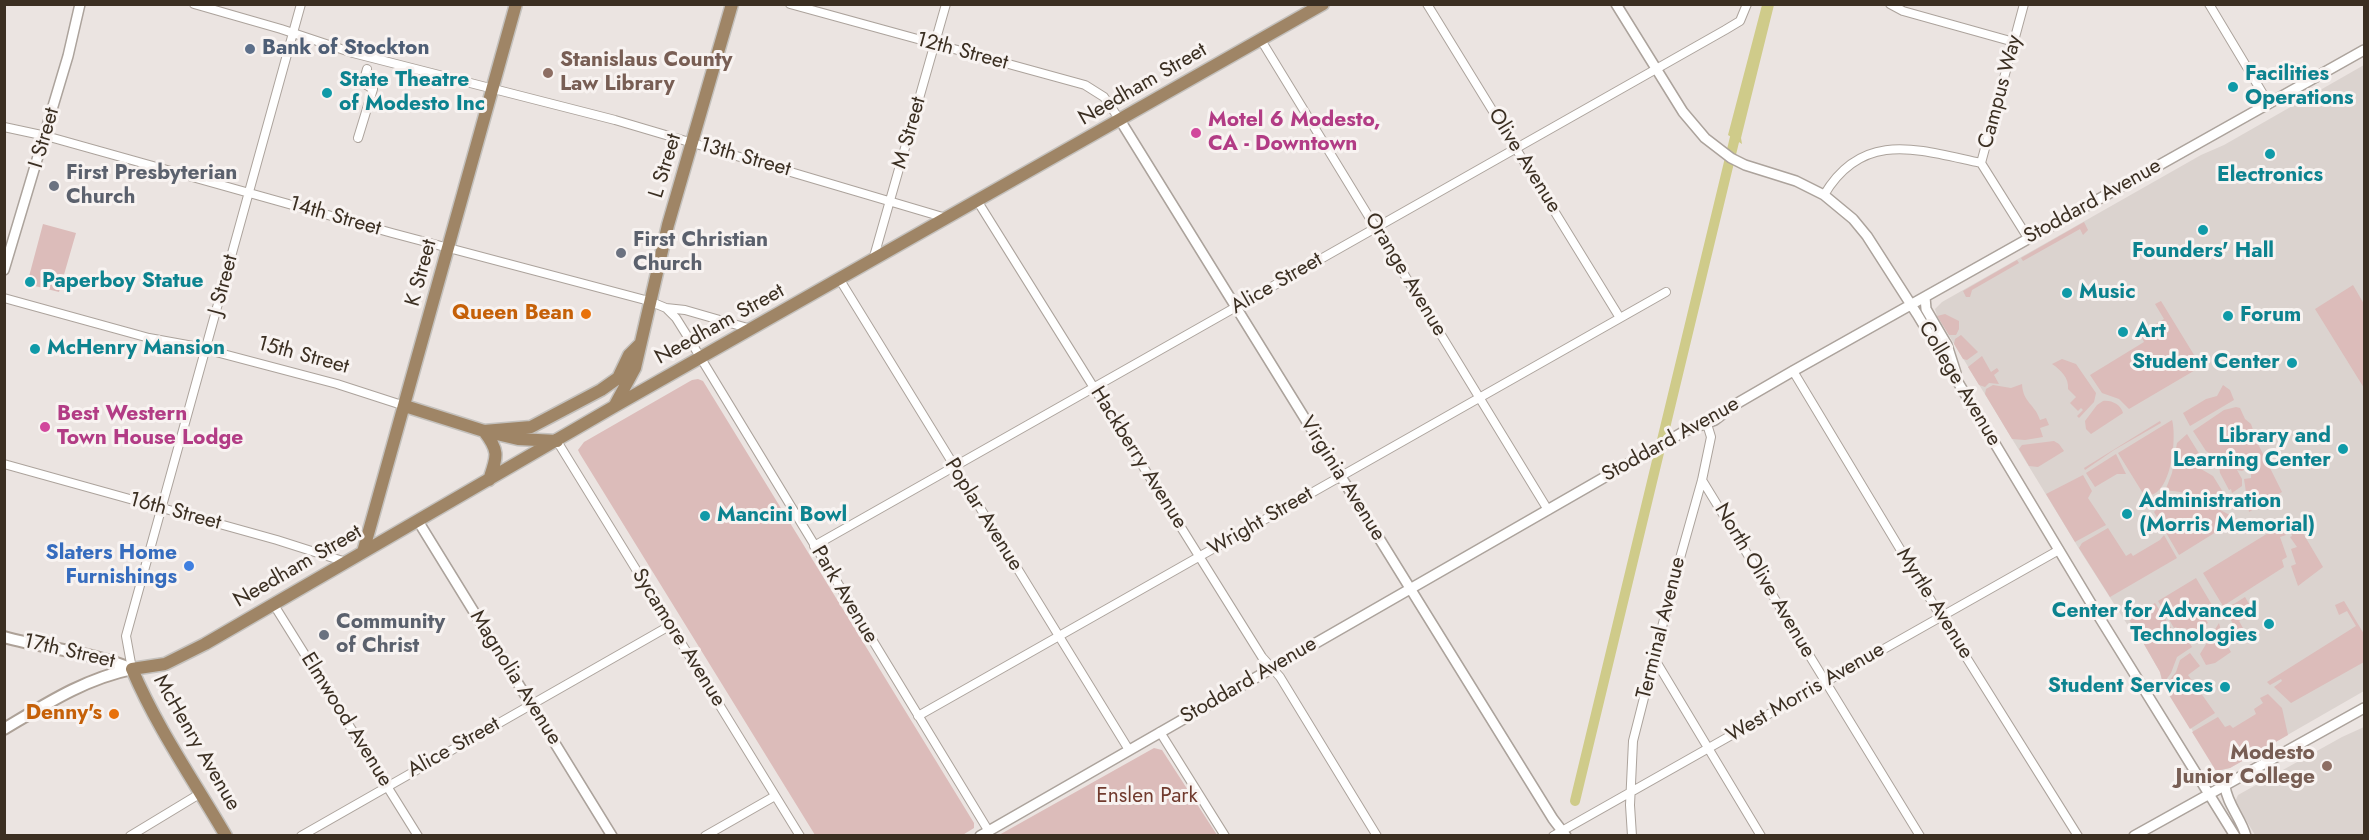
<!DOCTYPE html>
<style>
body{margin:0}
#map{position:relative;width:2369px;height:840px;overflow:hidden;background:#ebe4e1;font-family:Jost,sans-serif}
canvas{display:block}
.frame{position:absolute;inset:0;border:6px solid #3b2f22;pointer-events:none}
</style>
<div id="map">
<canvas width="2369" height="840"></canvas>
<div class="frame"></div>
</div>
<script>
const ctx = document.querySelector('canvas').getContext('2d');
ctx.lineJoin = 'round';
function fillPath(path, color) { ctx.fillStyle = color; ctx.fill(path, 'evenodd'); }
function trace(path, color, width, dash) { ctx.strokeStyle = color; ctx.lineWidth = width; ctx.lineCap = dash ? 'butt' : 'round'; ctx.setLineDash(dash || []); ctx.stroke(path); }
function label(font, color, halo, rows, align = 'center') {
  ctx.font = font + ' Jost,sans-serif'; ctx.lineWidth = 6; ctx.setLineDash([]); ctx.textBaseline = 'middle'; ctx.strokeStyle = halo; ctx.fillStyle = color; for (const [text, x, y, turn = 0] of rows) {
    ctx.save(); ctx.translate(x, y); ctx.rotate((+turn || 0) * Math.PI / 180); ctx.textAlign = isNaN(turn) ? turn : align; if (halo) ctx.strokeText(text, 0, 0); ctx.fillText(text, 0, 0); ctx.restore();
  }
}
const built = new Path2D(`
 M 2364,65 L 2364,691 L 2230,768 L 2218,771 L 2163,684 L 2160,672 L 2137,632 L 2132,632 L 2081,552 L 1961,355 L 1937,316 L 1935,309 L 1942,302 L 2201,155 L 2224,145 Z
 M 2364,727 L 2364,835 L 2255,835 L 2235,802 L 2238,795 L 2342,737 Z`);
const green = new Path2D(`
 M 2084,222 L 2088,230 L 2083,235 L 2080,229 L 2023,261 L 2021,258 Z
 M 43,224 L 76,233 L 59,292 L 27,284 Z
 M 2017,260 L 2019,263 L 1972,290 L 1970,297 L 1966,297 L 1963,291 Z
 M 2353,285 L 2364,304 L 2364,388 L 2315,309 Z
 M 2161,301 L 2199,363 L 2197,369 L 2129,409 L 2119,399 L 2102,393 L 2090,375 L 2144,342 L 2140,334 L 2164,319 L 2155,304 Z
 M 1945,314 L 1959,321 L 1959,329 L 1956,335 L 1949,335 L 1937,316 Z
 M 1961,335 L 1978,352 L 1967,360 L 1963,359 L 1954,344 L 1955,339 Z
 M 1982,356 L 1991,372 L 1997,368 L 1999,371 L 1994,375 L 1999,384 L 1989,383 L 1985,387 L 1979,385 L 1968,367 Z
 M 2062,359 L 2076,364 L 2096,393 L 2094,402 L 2079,418 L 2077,416 L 2083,410 L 2081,408 L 2078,411 L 2070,403 L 2076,397 L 2068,389 C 2069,378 2061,370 2052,364 Z
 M 698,379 L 703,381 L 974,823 L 974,828 L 961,836 L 815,835 L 580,454 L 578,450 L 584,442 L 692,380 Z
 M 2022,384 C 2023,403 2035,404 2040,420 L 2046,418 L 2049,425 L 2040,428 L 2043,437 L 2025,440 L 2012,439 L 1985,394 L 1986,389 L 1993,385 L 2011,388 Z
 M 2223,385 L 2230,390 L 2234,400 L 2190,426 L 2183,413 L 2206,399 L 2217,396 Z
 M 2103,401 C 2112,400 2121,405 2123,413 L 2091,434 L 2086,429 L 2085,421 L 2097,405 Z
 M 2236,407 L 2240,408 L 2245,419 L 2251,424 L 2258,444 L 2282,492 L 2249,512 L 2244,479 L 2251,478 L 2251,472 L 2246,469 L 2242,471 L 2237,470 L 2242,479 L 2242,486 L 2232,493 L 2231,489 L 2229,490 L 2220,473 L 2218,459 L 2206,451 L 2193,431 L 2224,410 Z
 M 2172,420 C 2177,436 2172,501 2144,495 L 2118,453 Z
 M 2160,421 L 2161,423 L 2114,450 L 2085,470 L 2084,468 Z
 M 2187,434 L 2200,455 L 2201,469 L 2213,476 L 2226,497 C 2206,508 2187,488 2165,491 L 2172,473 L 2177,443 Z
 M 2054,441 L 2059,444 L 2064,451 L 2038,467 L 2029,466 L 2019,449 L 2022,445 Z
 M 2116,454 L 2126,474 L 2117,474 L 2095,487 L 2086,473 Z
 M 2083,475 L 2092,491 L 2088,498 L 2106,525 L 2075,542 L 2046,494 Z
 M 2172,494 L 2213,506 L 2237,519 L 2179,555 L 2154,512 L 2156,510 L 2153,503 L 2163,496 Z
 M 2297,523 L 2323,567 L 2298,586 L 2291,566 L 2296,564 L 2291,549 L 2297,547 L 2290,537 L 2292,536 L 2290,529 Z
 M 2278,527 L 2286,535 L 2280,537 L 2287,557 L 2282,560 L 2284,567 L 2223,606 L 2203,573 Z
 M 2108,528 L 2126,556 L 2131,553 L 2133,556 L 2160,540 L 2164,535 L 2177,558 L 2110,597 L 2079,548 L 2082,543 Z
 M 2196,578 L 2215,610 L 2210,613 L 2212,617 L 2206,620 L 2208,623 L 2201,627 L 2202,630 L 2196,634 L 2198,637 L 2191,641 L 2186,628 L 2179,631 L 2176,627 L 2174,628 L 2158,601 Z
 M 2245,597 L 2254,612 L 2239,621 L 2243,628 L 2238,631 L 2224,610 Z
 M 2344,601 L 2364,634 L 2364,662 L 2291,703 L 2274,687 L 2282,681 L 2281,679 L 2270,685 L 2267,682 L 2356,626 L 2347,611 L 2339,615 L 2335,605 Z
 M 2155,603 L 2175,634 L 2177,633 L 2180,638 L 2185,635 L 2192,647 L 2177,657 L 2171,673 L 2163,684 L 2160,672 L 2137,632 L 2132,632 L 2128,626 L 2131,623 L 2129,619 Z
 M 2219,623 L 2223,639 L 2231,652 L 2215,663 L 2206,665 L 2200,654 Z
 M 2190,653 L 2200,666 L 2188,675 L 2215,713 L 2190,729 L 2164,687 L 2176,672 L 2180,660 Z
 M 2268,694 L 2282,708 L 2288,735 L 2230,768 L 2216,771 L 2192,732 L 2218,717 L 2225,727 L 2230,725 L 2233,728 L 2256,714 L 2254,709 L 2263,703 L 2260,698 Z
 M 1154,748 L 1162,750 L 1217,835 L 999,835 Z`);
const water = new Path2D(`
 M 1762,5 L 1774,5 L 1741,138 L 1742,144 L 1728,135 Z`);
const canal = new Path2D(`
 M 1575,801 L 1738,125`);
const minor = new Path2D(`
 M 194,4 L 281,29 L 353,53 L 615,120 L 946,218
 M 790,4 L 1085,85 L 1104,97 L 1120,120
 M 1427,4 L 1620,318
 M 1890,4 L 1903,11 L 2014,42
 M 2024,4 L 1981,163 L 2028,238
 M 2209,4 L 2269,104
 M 1261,40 L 1548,510
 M 4,127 L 46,136 L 392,233 L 649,301 L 666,308 L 685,310 L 751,329
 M 358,138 L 373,89 L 363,83 L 367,69
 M 1824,195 C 1863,129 1919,150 1981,163
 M 978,202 L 1262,657 L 1280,677 L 1377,836
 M 873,260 L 946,4
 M 840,280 L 1129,750
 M 4,298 L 149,338 L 193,346 L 337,384 L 405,406
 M 666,308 L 676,318 L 691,342 L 988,830
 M 1793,371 L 1941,617 L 2078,836
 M 557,441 L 800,836
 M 4,464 L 277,540 L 346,562
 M 1702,480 L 1920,836
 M 814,546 L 1725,30 L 1740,21 L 1747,4
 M 274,605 L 418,836
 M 1654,658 L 1761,836
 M 132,669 L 126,636 L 301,4
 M 918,716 L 1666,292
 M 1160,732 L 1225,836
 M 130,836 L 201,793
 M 301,836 L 671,625
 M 705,836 L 775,796
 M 1553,836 L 2059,550
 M 1632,836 L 1630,805 L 1633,741 L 1675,576 L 1702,480 L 1711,437 L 1707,424`);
const tertiary = new Path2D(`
 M 1616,4 L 1683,112 L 1705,138 L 1731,158 L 1745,165 L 1796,181 L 1824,195 L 1853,219 L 1867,236 L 1917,314 L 2101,620 L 2235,836
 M 1120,120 L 1553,819 L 1566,836
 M 4,270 L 68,56 L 80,4
 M 1925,297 L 1926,309 L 1947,345 L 1956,373
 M 418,521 L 612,836
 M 2225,786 C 2227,804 2241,818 2246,836
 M 980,836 L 1685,431 L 1715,420 L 1736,404 L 1793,371 L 2364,50
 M 2134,836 L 2364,708`);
const secondary = new Path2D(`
 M 4,637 C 47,649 92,652 132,669
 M 4,729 C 46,704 84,679 132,669`);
const primary = new Path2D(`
 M 615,405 L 635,368 L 668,225 L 732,4
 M 405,406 L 484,431 L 518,439 L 557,441
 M 489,480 C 497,456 500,452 484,431 L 531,427 L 601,390 L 618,378 L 629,355 L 640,344
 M 363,552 L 516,4
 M 226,836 C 194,781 157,728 132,669 L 165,664 L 205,644 L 615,406 L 1323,4`);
const markers = [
 [250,49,6,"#5c6f8a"],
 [548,73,6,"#8d6e63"],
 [2233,87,6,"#0f9aa8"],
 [327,93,6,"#0f9aa8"],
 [1196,133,6,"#d1479c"],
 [2270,154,6,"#0f9aa8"],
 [54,186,6,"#6b7280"],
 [2203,230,6,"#0f9aa8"],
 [621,253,6,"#6b7280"],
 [30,282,6,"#0f9aa8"],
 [2067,293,6,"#0f9aa8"],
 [586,314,6,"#e8710a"],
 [2228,316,6,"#0f9aa8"],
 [2123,332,6,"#0f9aa8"],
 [35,349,6,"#0f9aa8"],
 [2292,363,6,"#0f9aa8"],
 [45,427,6,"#d1479c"],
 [2343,449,6,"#0f9aa8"],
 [2127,514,6,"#0f9aa8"],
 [705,516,6,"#0f9aa8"],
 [189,566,6,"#3f7fe0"],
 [2269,624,6,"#0f9aa8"],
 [324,635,6,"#6b7280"],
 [2225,687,6,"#0f9aa8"],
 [114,714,6,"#e8710a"],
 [2327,766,6,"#8d6e63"]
];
const serviceNames = [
 ["Bank of Stockton",262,49]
];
const streetNames = [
 ["12th Street",962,52,15],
 ["Needham Street",1143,85,-30],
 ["Campus Way",2001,92,-75],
 ["M Street",910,133,-74],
 ["I Street",45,138,-74],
 ["13th Street",745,158,16],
 ["Olive Avenue",1524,161,58],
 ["L Street",666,166,-73],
 ["Stoddard Avenue",2093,202,-29],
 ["14th Street",335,217,16],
 ["K Street",422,273,-75],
 ["Orange Avenue",1405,275,59],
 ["Alice Street",1277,284,-30],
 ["J Street",224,285,-75],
 ["Needham Street",720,325,-29],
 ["15th Street",303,356,15],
 ["College Avenue",1959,384,59],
 ["Stoddard Avenue",1671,440,-29],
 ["Hackberry Avenue",1138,458,58],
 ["Virginia Avenue",1342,479,58],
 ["16th Street",175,512,15],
 ["Poplar Avenue",983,515,58],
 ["Wright Street",1261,522,-30],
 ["Needham Street",298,567,-30],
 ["North Olive Avenue",1764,581,59],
 ["Park Avenue",844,595,59],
 ["Myrtle Avenue",1934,604,58],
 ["Terminal Avenue",1662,628,-76],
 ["Sycamore Avenue",678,638,58],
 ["17th Street",69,652,13],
 ["Magnolia Avenue",515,678,58],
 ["Stoddard Avenue",1249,681,-30],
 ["West Morris Avenue",1806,693,-30],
 ["Elmwood Avenue",346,720,58],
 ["McHenry Avenue",196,743,60],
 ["Alice Street",454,748,-29]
];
const educationNames = [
 ["Stanislaus County",560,61],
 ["Law Library",560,85],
 ["Modesto",2315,754,"right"],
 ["Junior College",2315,778,"right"]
];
const cultureNames = [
 ["Facilities",2245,75],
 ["Operations",2245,99],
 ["State Theatre",339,81],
 ["of Modesto Inc",339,105],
 ["Electronics",2270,176,"center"],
 ["Founders' Hall",2203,252,"center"],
 ["Paperboy Statue",42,282],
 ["Music",2079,293],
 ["Forum",2240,316],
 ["Art",2135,332],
 ["McHenry Mansion",47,349],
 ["Student Center",2280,363,"right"],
 ["Library and",2331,437,"right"],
 ["Learning Center",2331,461,"right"],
 ["Administration",2139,502],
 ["(Morris Memorial)",2139,526],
 ["Mancini Bowl",717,516],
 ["Center for Advanced",2257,612,"right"],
 ["Technologies",2257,636,"right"],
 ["Student Services",2213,687,"right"]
];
const hotelNames = [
 ["Motel 6 Modesto,",1208,121],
 ["CA - Downtown",1208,145],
 ["Best Western",57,415],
 ["Town House Lodge",57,439]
];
const worshipNames = [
 ["First Presbyterian",66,174],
 ["Church",66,198],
 ["First Christian",633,241],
 ["Church",633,265],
 ["Community",336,623],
 ["of Christ",336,647]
];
const foodNames = [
 ["Queen Bean",574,314],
 ["Denny's",102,714]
];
const shopNames = [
 ["Slaters Home",177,554],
 ["Furnishings",177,578]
];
const parkNames = [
 ["Enslen Park",1147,797]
];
fillPath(built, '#dbd3cf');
fillPath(green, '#dcbcba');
fillPath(water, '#cfcb8a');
trace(canal, '#cfcb8a', 10);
trace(minor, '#aca39c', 10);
trace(tertiary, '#aca39c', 12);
trace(secondary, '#ada197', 14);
trace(primary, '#c4c1bd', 15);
trace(minor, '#fff', 8);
trace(tertiary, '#fff', 9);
trace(secondary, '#fff', 10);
trace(primary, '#9f8566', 12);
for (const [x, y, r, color] of markers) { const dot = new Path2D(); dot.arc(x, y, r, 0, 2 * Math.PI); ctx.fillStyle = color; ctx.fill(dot); trace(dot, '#f8f3f1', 2); }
label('bold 21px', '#4e5e75', '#f8f3f1', serviceNames, 'left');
label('21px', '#3b2f22', '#f8f3f1', streetNames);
label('bold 21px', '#785e54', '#f8f3f1', educationNames, 'left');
label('bold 21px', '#0d838f', '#f8f3f1', cultureNames, 'left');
label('bold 21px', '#b23c85', '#f8f3f1', hotelNames, 'left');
label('bold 21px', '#5b616d', '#f8f3f1', worshipNames, 'left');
label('bold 21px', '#c56008', '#f8f3f1', foodNames, 'right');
label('bold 21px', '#366cbe', '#f8f3f1', shopNames, 'right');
label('21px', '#703a2d', '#f8f3f1', parkNames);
</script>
